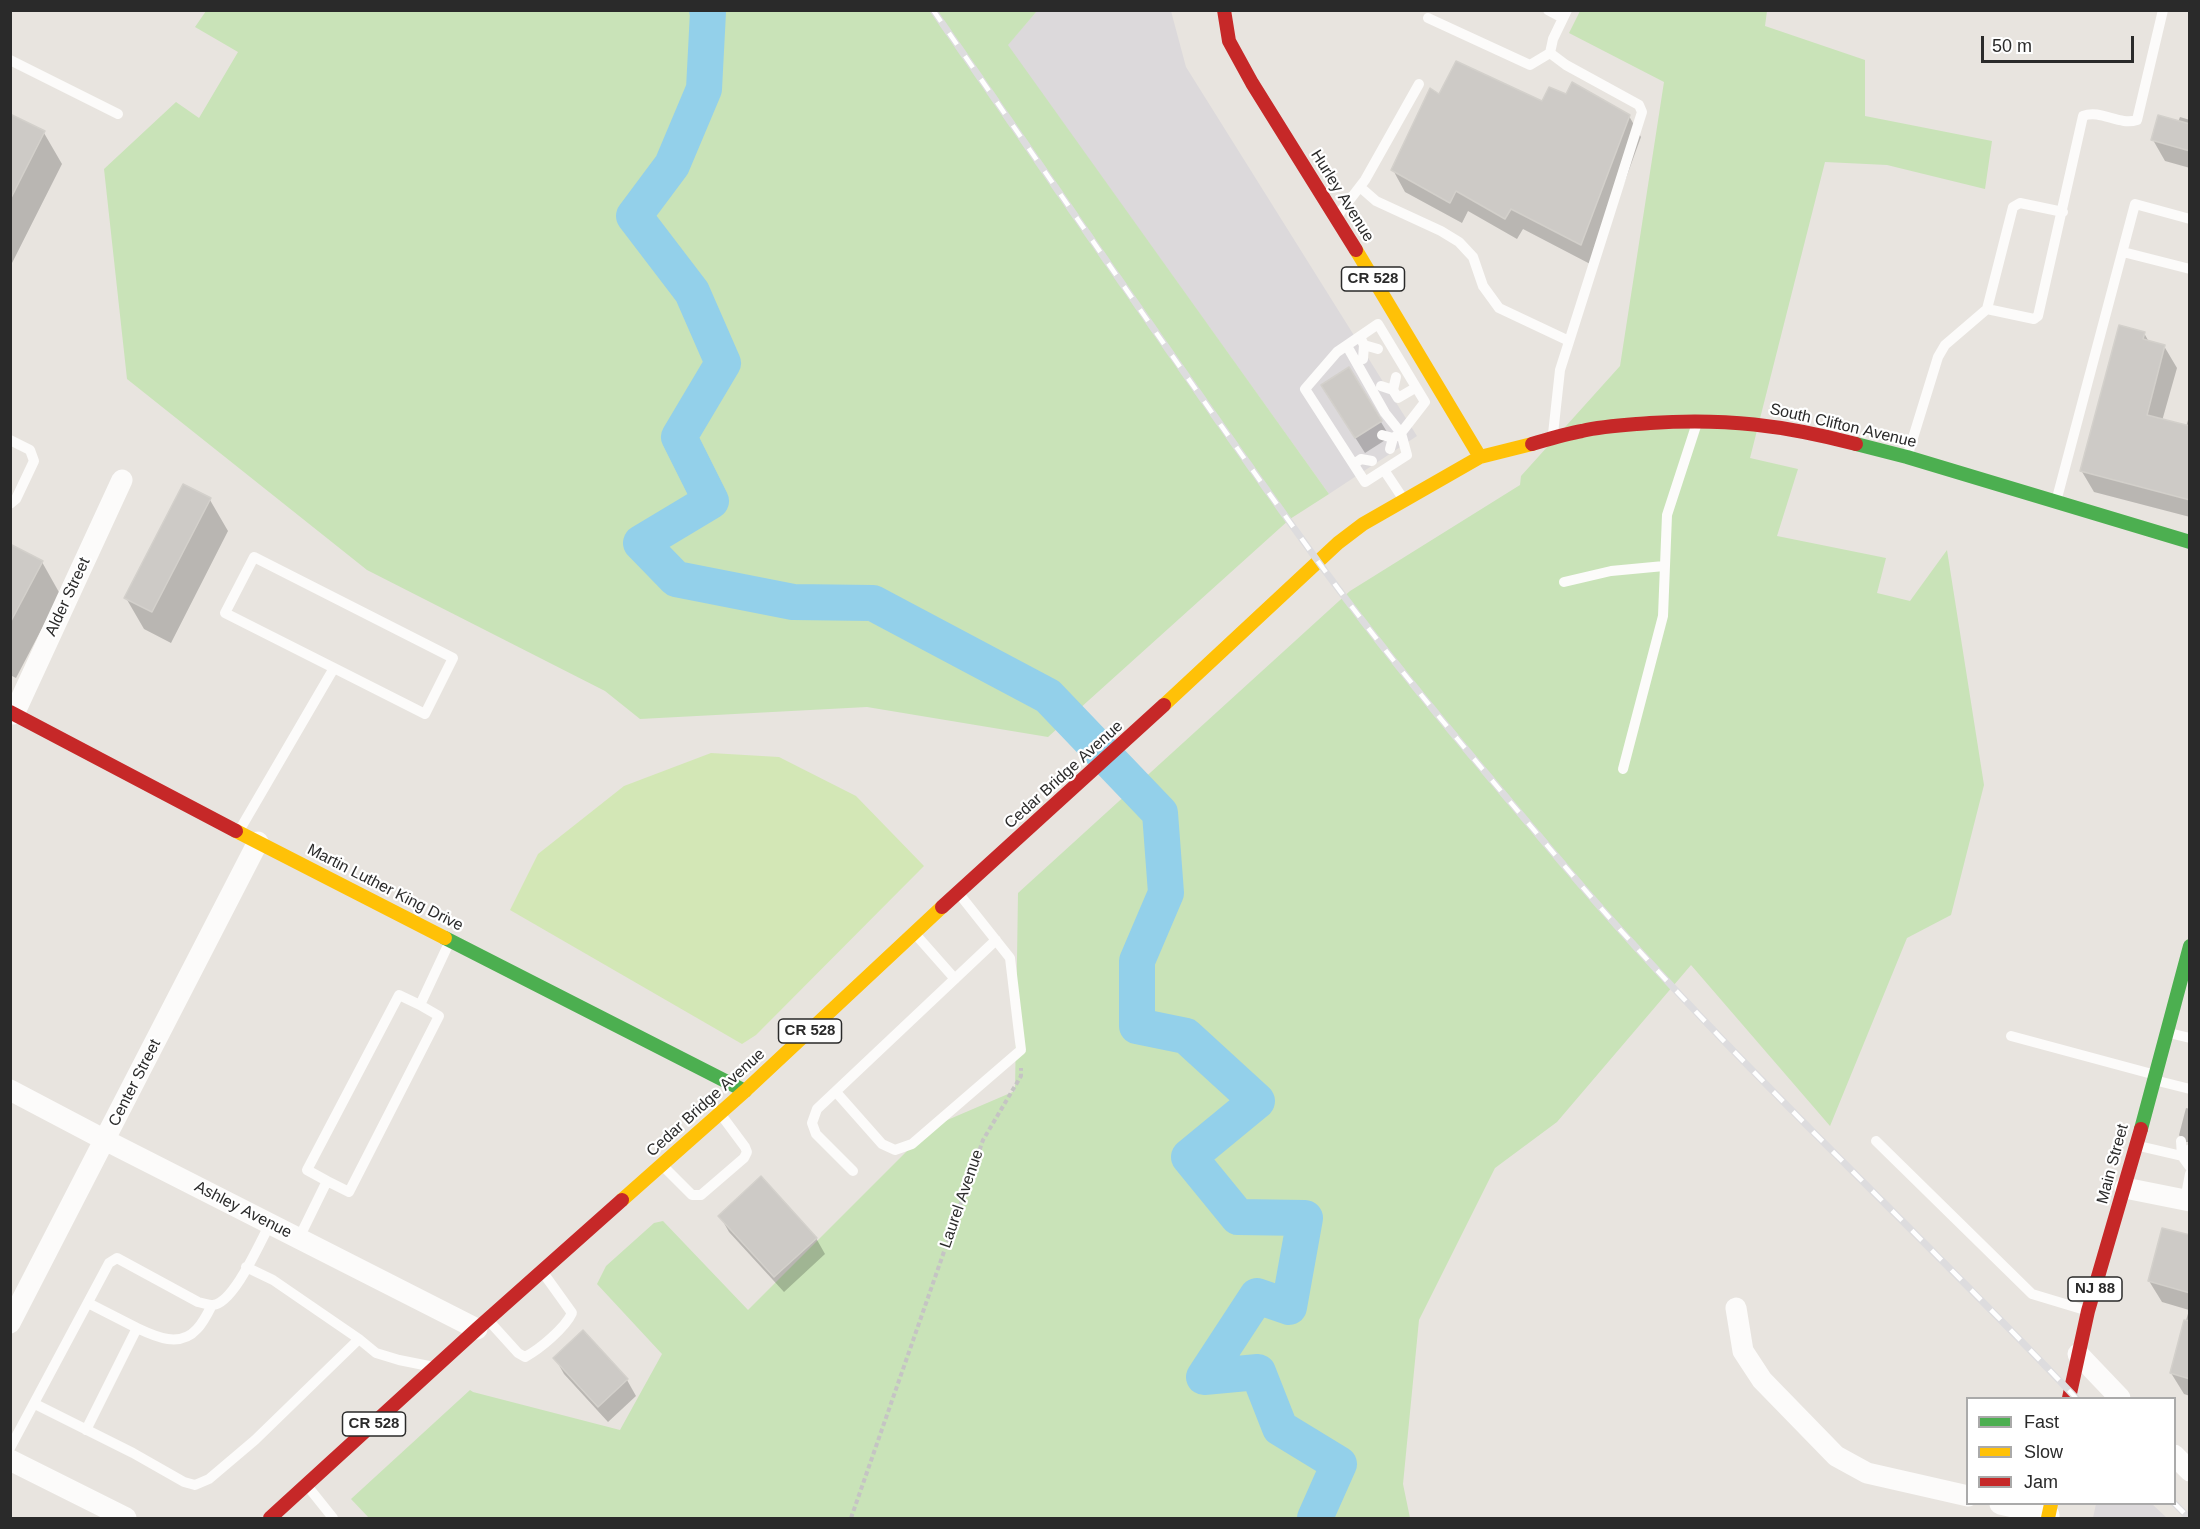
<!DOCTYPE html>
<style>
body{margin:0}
#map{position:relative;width:2200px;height:1529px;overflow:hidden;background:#e8e4df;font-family:Arial,sans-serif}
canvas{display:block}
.frame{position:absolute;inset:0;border:12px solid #2a2a2a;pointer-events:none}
.legend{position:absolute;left:1966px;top:1397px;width:210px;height:108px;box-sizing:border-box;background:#fff;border:2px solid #aaa;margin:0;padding:8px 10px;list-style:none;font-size:18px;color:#2a2a2a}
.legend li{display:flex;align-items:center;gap:12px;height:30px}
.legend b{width:30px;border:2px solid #aaa}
.scale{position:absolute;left:1981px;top:36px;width:153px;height:27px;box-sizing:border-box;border:3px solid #2a2a2a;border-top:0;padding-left:8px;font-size:18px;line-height:21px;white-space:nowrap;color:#2a2a2a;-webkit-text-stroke:4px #fff;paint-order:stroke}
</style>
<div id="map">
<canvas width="2200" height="1529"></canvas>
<div class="frame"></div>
<ul class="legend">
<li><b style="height:8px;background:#4caf50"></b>Fast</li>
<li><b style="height:8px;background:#ffc107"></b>Slow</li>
<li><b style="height:8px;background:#c62828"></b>Jam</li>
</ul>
<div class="scale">50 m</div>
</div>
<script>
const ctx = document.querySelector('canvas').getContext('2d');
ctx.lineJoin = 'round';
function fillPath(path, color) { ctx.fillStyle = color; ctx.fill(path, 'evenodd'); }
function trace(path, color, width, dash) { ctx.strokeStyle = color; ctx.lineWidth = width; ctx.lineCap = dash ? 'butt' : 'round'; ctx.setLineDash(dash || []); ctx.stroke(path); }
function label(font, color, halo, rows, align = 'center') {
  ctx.font = font + ' Arial,sans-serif'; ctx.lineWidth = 4.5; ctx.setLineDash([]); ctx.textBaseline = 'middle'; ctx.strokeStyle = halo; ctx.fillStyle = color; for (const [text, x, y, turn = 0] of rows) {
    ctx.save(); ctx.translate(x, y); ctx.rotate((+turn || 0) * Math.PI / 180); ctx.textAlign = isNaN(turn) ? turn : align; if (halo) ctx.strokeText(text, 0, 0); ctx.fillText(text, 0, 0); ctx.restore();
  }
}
const industrial = new Path2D(`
 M 1037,11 L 1171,11 L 1186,67 L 1417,436 L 1329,494 L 1007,45 Z
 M 2096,1504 L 2152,1504 L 2167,1518 L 2093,1518 Z`);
const green = new Path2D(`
 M 206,11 L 1037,11 L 1008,45 L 1329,494 L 1290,519 L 1048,737 L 867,707 L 640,719 L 605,691 L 367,570 L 127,379 L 104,169 L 176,102 L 199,118 L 238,52 L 195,27 Z
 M 1580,11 L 1767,11 L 1765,26 L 1865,60 L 1865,116 L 1992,141 L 1985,189 L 1887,165 L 1825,162 L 1750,458 L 1798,469 L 1777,536 L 1886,558 L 1877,593 L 1910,601 L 1947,550 L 1984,785 L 1951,915 L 1907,938 L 1830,1126 L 1691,965 L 1557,1122 L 1495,1168 L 1419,1320 L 1403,1484 L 1410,1518 L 369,1518 L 351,1499 L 470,1390 L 473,1392 L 620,1430 L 662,1354 L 597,1284 L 606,1266 L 654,1223 L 663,1221 L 748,1310 L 931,1127 L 1015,1091 L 1018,893 L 1350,591 L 1520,485 L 1521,476 L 1620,366 L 1664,82 L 1569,33 Z`);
const pitch = new Path2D(`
 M 711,753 L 779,757 L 856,796 L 924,866 L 756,1035 L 742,1044 L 510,910 L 538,854 L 624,786 Z`);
const shadow = new Path2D(`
 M 1439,96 L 1542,103 L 1629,116 L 1641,137 L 1594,266 L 1523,229 L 1517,239 L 1468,211 L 1462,223 L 1405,192 L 1393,170 Z
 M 10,116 L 44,133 L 62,164 L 10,267 Z
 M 2180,117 L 2190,120 L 2190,168 L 2165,161 L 2153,140 L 2178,122 Z
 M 2144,333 L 2149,342 L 2164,346 L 2177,368 L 2162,421 L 2186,427 L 2190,413 L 2190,517 L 2094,492 L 2081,470 Z
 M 1349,369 L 1390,437 L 1365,453 L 1332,401 Z
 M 210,500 L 228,531 L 171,643 L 144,629 L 126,598 Z
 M 10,546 L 42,562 L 60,594 L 16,678 L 10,675 Z
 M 2186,1108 L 2190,1109 L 2190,1142 L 2183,1142 L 2179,1135 Z
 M 720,1216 L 816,1238 L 825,1254 L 784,1292 L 729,1232 Z
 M 2190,1237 L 2190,1396 L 2184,1394 L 2171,1373 L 2189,1310 L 2162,1302 L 2149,1281 Z
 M 555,1358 L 627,1380 L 636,1396 L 608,1422 L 564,1374 Z`);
const river = new Path2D(`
 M 707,10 L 708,12 L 704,89 L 672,165 L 634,216 L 692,292 L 723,363 L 679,437 L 711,501 L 641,543 L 676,579 L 793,602 L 873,603 L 1048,696 L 1160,813 L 1166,893 L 1137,961 L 1137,1026 L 1186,1036 L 1257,1101 L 1189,1157 L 1238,1217 L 1305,1218 L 1289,1307 L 1257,1296 L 1204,1377 L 1258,1372 L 1280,1428 L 1339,1464 L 1315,1518`);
const building = new Path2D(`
 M 1456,61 L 1542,101 L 1549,87 L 1566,94 L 1572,82 L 1630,115 L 1581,245 L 1511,209 L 1505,219 L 1456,191 L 1450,203 L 1391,170 L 1430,88 L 1439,94 Z
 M 10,114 L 45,131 L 10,200 Z
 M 2158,115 L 2190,124 L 2190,151 L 2151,140 Z
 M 2119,325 L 2145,332 L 2143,339 L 2165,345 L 2147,415 L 2190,426 L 2190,500 L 2080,471 Z
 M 1349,367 L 1382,421 L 1355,438 L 1321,385 Z
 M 183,484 L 211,498 L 152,612 L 124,598 Z
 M 10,544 L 43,561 L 10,623 Z
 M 761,1176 L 817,1238 L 774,1277 L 718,1216 Z
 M 2162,1228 L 2190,1235 L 2190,1293 L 2148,1281 Z
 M 2184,1320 L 2190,1321 L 2190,1379 L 2170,1373 Z
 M 583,1330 L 628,1379 L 598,1407 L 553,1358 Z`);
const path = new Path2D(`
 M 851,1518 L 983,1140 L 1021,1076 L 1021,1068`);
const lane = new Path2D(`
 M 1548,10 L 1563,18
 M 1428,18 L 1530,65 L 1550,53
 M 10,60 L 118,114
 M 1360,187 L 1376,201 L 1441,231 L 1459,242 L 1473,257 L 1483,286 L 1499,308 L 1569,341
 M 2063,212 L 2020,203 L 2013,207 L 1987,309 L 2034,319 L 2038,316 L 2083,116 C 2101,109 2119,126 2137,120 L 2163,10
 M 1338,215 L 1365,180 L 1419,84
 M 2123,252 L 2190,269
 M 1378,324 L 1425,402 L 1401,433 L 1407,455 L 1365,482 L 1305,389 L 1337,352 Z
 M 1360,337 L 1364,345 L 1378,349
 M 1347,346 L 1385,413 L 1401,433 L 1393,438
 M 1363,359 L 1364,345
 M 1381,386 L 1393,390 L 1396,377
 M 1393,390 L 1398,398 L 1415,388
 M 1553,434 L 1560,370 L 1642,112 L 1639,105 L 1566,65 L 1550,53 L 1553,39 L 1567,10
 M 1382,435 L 1393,438 L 1390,449
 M 10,440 L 30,450 L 34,461 L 16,499 L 10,504
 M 1908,454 L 1938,357 L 1945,345 L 1987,309
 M 1354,464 L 1361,459 L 1372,461
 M 1384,470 L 1402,497
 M 2057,498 L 2135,204 L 2190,219
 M 1564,582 L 1611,571 L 1664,566
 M 1623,769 L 1663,616 L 1667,515 L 1696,426
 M 239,831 L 334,668 L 425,714 L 453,658 L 254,557 L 225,613 L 334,668
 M 917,936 L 955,979
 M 2169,1033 L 2190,1038
 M 2011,1036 L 2152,1074
 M 2158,1081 L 2190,1089
 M 836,1092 L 882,1144 L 895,1150 L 912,1144 L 1021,1050 L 1010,958 L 960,895
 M 1876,1141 L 2032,1294 L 2085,1310
 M 2181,1141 L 2182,1156 L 2190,1149
 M 2139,1146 L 2182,1156 L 2190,1167
 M 664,1167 L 692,1195 L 701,1195 L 744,1158 L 747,1152 L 745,1147 L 722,1116
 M 853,1171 L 816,1134 L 812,1123 L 817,1109 L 996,940
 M 327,1181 L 307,1170 L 399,995 L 420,1005
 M 2185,1200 L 2190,1174
 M 299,1238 L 327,1181 L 349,1192 L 439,1016 L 420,1005 L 449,943
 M 246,1267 L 273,1280 L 359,1339 L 376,1353 L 399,1360 L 429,1366
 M 88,1303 L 137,1328
 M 489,1321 L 518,1353 L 525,1357 C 540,1349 565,1328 572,1313 L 544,1274
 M 35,1404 L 133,1453 L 184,1482 L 195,1485 L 209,1479 L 255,1440 L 359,1339
 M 86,1430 L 137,1328 C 156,1337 180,1348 197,1329 C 203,1323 208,1313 212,1305
 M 10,1448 L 109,1263 L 117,1258 L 198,1302 C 202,1303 209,1305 213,1305 C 234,1303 260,1242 270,1224
 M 309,1488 L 333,1518`);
const street = new Path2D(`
 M 14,714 L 122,480
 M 10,1090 L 105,1140 L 477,1329
 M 2125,1188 L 2190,1201
 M 1736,1308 L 1743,1351 L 1762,1380 L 1836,1456 L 1867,1473 L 1968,1496
 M 10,1323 L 258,842
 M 2078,1354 L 2120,1398
 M 2174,1455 L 2190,1471
 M 10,1460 L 126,1518
 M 2000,1504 L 2049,1515`);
const fast = new Path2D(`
 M 1856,444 L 1907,457 L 2190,542
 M 445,938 L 745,1091
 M 2141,1129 L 2190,946`);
const slow = new Path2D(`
 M 1356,250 L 1480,457
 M 1164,705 L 1338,543 L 1363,524 L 1480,457 L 1532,444
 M 236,831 L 445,938
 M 622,1200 L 745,1091 L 942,907
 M 2048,1518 L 2051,1504`);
const jam = new Path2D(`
 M 1224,10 L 1229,41 L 1252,83 L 1356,250
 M 1532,444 C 1549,439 1565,434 1582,431 C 1604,426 1627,425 1650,423 C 1726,418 1783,425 1856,444
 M 10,712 L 236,831
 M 942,907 L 1164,705
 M 2069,1398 L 2088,1311 L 2141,1129
 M 270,1518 L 477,1329 L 622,1200`);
const rail = new Path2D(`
 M 933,10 C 1061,194 1186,379 1317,560 C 1395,667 1482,769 1568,870 C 1726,1056 1909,1221 2076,1398
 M 2174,1503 L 2189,1518`);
const shields = [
 [1373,279,63],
 [810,1031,63],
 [2095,1289,54],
 [374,1424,63]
];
const shieldNames = [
 ["CR 528",1373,279],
 ["CR 528",810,1031],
 ["NJ 88",2095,1289],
 ["CR 528",374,1424]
];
const streetNames = [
 ["Hurley Avenue",1342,196,58],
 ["South Clifton Avenue",1843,426,13],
 ["Alder Street",68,597,-65],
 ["Cedar Bridge Avenue",1064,775,-42],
 ["Martin Luther King Drive",385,888,27],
 ["Center Street",135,1083,-63],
 ["Cedar Bridge Avenue",706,1103,-42],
 ["Main Street",2113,1164,-75],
 ["Laurel Avenue",962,1199,-71],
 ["Ashley Avenue",243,1210,27]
];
fillPath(industrial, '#dcd9db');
fillPath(green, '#c9e3b8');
fillPath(pitch, '#d3e7b6');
fillPath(shadow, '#0003');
trace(river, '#93d0ea', 36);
fillPath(building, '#cdcac6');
trace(building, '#d3d0cb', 1.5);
trace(path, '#c5c4c4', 4, [4.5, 3]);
trace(lane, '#fcfbfa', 10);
trace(street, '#fcfbfa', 21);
trace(fast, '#4caf50', 14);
trace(slow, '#ffc107', 14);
trace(jam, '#c62828', 14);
trace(rail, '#dddcde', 7);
trace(rail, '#fff', 4.5, [14]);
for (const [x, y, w] of shields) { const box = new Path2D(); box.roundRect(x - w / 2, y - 12, w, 24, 4.5); ctx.fillStyle = '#fff'; ctx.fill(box); trace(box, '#2a2a2a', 1.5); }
label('bold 15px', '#2a2a2a', null, shieldNames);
label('16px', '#2a2a2a', '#fff', streetNames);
</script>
